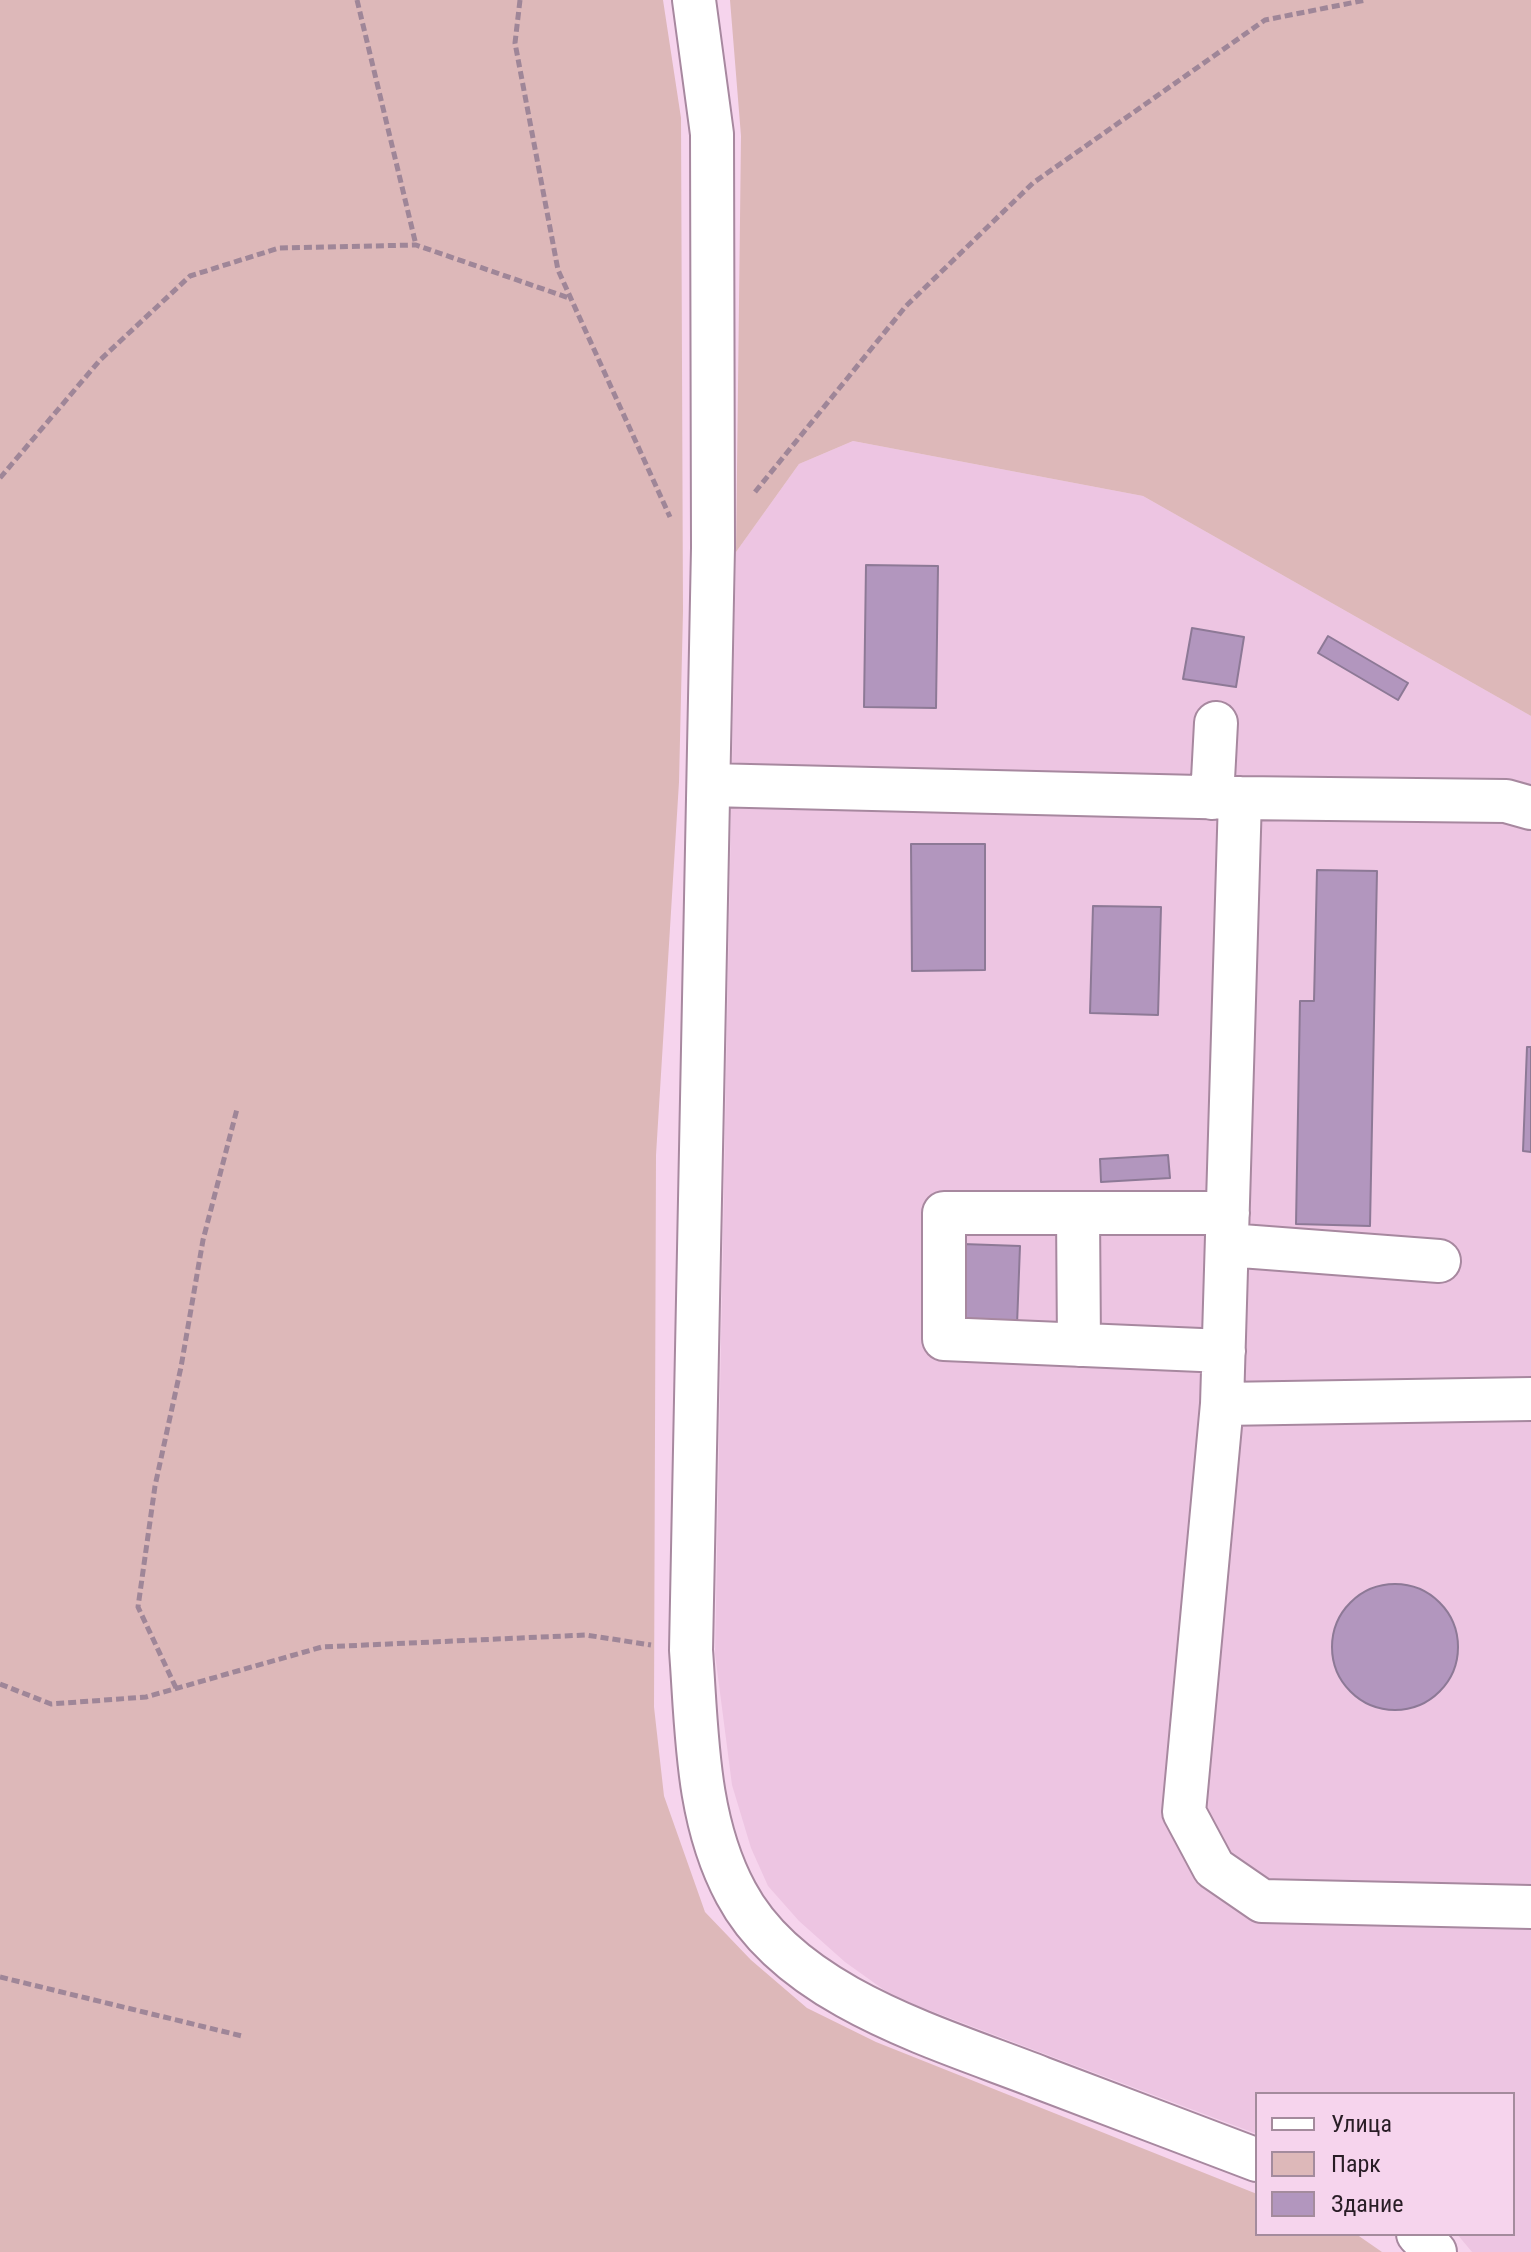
<!DOCTYPE html>
<meta charset="utf-8">
<style>
body{margin:0}
#map{position:relative;width:1531px;height:2252px;overflow:hidden;background:#f6d4ed;font-family:"Roboto Condensed",sans-serif}
canvas{display:block}
.legend{position:absolute;left:1255px;top:2092px;width:260px;height:144px;box-sizing:border-box;background:#f6d4ed;border:2px solid #a48b9d;margin:0;padding:10px 14px;list-style:none;font-size:24px;color:#291d26}
.legend li{display:flex;align-items:center;gap:16px;height:40px}
.legend b{width:40px;border:2px solid #a48b9d}
</style>
<div id="map">
<canvas width="1531" height="2252"></canvas>
<ul class="legend">
<li><b style="height:10px;background:#fff"></b>Улица</li>
<li><b style="height:22px;background:#ddb8b9"></b>Парк</li>
<li><b style="height:22px;background:#b296be"></b>Здание</li>
</ul>
</div>
<script>
const ctx = document.querySelector('canvas').getContext('2d');
ctx.lineJoin = 'round';
function fillPath(path, color) { ctx.fillStyle = color; ctx.fill(path, 'evenodd'); }
function trace(path, color, width, dash) { ctx.strokeStyle = color; ctx.lineWidth = width; ctx.lineCap = dash ? 'butt' : 'round'; ctx.setLineDash(dash || []); ctx.stroke(path); }
const built = new Path2D(`
 M 853,441 L 1143,496 L 1531,716 L 1531,2252 L 1472,2252 L 1457,2234 L 1513,2234 L 1513,2094 L 1257,2094 L 1257,2134 L 894,1997 L 845,1962 L 799,1921 L 768,1886 L 751,1848 L 732,1785 L 715,1654 L 736,552 L 799,464 Z`);
const green = new Path2D(`
 M 0,0 L 663,0 L 681,118 L 683,611 L 679,782 L 656,1155 L 654,1707 L 664,1796 L 705,1912 L 751,1960 L 807,2008 L 876,2042 L 1257,2194 L 1257,2234 L 1356,2234 L 1382,2252 L 0,2252 Z
 M 730,0 L 1531,0 L 1531,716 L 1143,496 L 853,441 L 799,464 L 736,552 L 741,136 Z`);
const building = new Path2D(`
 M 866,565 L 938,566 L 936,708 L 864,707 Z
 M 1192,628 L 1244,637 L 1236,687 L 1183,679 Z
 M 1328,636 L 1408,683 L 1398,700 L 1318,653 Z
 M 911,844 L 985,844 L 985,970 L 912,971 Z
 M 1317,870 L 1377,871 L 1370,1226 L 1296,1224 L 1300,1001 L 1314,1001 Z
 M 1093,906 L 1161,907 L 1158,1015 L 1090,1013 Z
 M 1527,1047 L 1531,1047 L 1531,1152 L 1523,1151 Z
 M 1168,1155 L 1170,1178 L 1101,1182 L 1100,1159 Z
 M 963,1244 L 1020,1246 L 1017,1325 L 960,1322 Z
 M1332 1647a63 63 0 1 1 126 0a63 63 0 1 1-126 0Z`);
const path = new Path2D(`
 M 357,0 L 416,245
 M 520,0 L 515,43 L 558,270 L 670,517
 M 0,478 L 100,360 L 190,276 L 279,248 L 416,245 L 572,299
 M 755,492 L 906,306 L 1033,183 L 1265,20 L 1366,0
 M 0,1684 L 51,1704 L 146,1697 L 322,1647 L 586,1635 L 651,1645
 M 176,1688 L 138,1607 L 155,1486 L 181,1367 L 203,1240 L 237,1109
 M 0,1977 L 242,2036`);
const minor = new Path2D(`
 M 694,0 L 712,134 L 713,548 L 691,1650 C 697,1731 696,1819 736,1893 C 791,1997 939,2038 1041,2078 C 1113,2105 1185,2133 1257,2160
 M 709,785 L 1240,798 L 1506,801 L 1531,808
 M 1212,798 L 1216,723
 M 1240,798 L 1222,1404 L 1184,1812 L 1214,1868 L 1262,1901 L 1531,1907
 M 1078,1213 L 1079,1345
 M 1228,1245 L 1439,1261
 M 1224,1351 L 944,1339 L 944,1213 L 1228,1213
 M 1222,1404 L 1531,1399
 M 1418,2234 L 1435,2252`);
fillPath(built, '#edc5e2');
fillPath(green, '#ddb8b9');
fillPath(building, '#b296be');
trace(building, '#8d7996', 2);
trace(minor, '#a7889f', 46);
trace(path, '#9f8698', 5, [8, 4]);
trace(minor, '#fff', 42);
</script>
